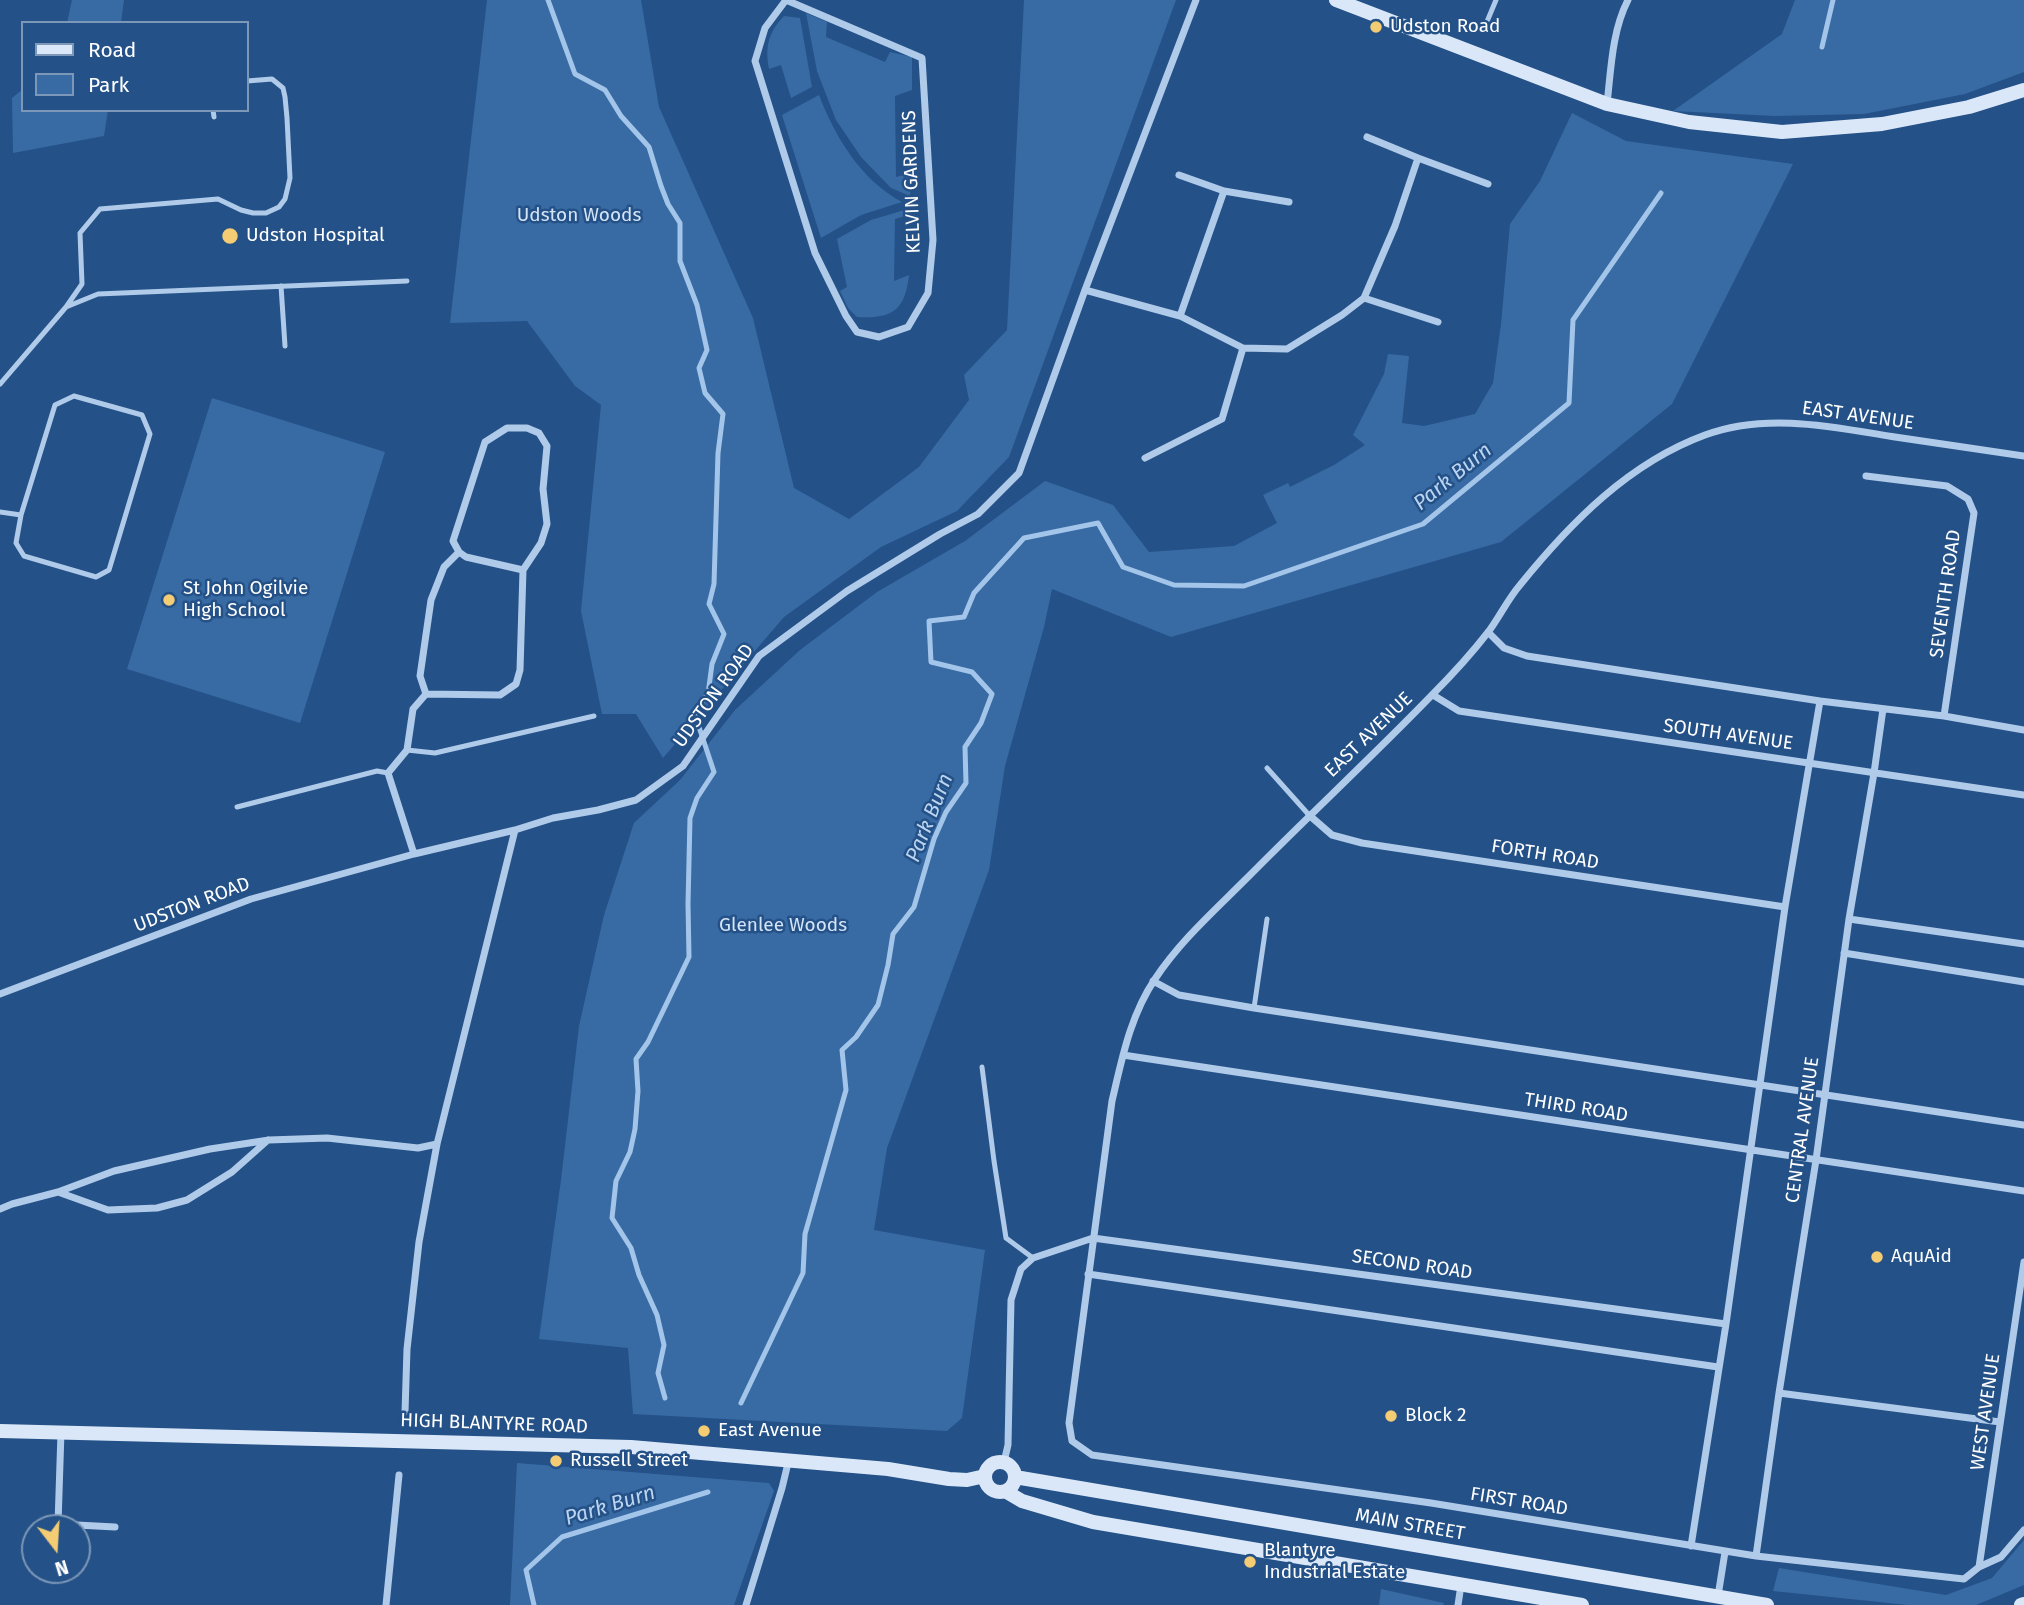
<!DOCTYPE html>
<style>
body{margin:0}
#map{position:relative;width:2024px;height:1605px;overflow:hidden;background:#245187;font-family:"Fira Sans",sans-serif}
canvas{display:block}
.legend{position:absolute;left:21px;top:21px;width:228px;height:91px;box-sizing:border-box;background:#245187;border:2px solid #7c97b7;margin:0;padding:9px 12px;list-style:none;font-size:21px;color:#fff}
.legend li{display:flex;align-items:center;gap:14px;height:35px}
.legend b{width:35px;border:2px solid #7c97b7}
.north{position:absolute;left:21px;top:1514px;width:70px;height:70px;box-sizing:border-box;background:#245187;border:2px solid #7c97b7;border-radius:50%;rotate:163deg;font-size:19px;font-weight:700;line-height:28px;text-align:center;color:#fff}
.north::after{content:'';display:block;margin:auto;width:24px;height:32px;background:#f3cc73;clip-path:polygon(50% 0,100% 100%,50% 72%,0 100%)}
</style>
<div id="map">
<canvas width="2024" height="1605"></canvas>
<ul class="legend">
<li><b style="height:9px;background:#dae7f8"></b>Road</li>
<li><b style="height:19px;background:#386ba4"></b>Park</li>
</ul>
<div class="north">N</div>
</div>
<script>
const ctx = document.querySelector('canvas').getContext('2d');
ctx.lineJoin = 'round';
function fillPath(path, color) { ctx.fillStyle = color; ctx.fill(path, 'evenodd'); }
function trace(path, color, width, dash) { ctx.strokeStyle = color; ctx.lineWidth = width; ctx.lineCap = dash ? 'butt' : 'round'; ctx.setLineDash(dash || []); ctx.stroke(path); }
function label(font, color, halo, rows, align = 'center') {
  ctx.font = font + ' "Fira Sans",sans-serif'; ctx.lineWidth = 5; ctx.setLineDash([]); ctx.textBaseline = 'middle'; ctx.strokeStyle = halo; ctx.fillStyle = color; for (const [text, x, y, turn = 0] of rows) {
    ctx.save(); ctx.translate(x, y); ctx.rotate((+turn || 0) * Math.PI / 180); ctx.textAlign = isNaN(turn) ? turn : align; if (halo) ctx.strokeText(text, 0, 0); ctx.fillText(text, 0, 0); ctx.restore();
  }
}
const green = new Path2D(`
 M 72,0 L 124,0 L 121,23 L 67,23 Z
 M 487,0 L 641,0 L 659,107 L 753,318 L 794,488 L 849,519 L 919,467 L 969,400 L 964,375 L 1007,330 L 1024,0 L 1176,0 L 1009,457 L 957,511 L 881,547 L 784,617 L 663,758 L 636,714 L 602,714 L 581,611 L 601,405 L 575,386 L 527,321 L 450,323 Z
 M 1795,0 L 2024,0 L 2024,72 L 1965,94 L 1864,114 L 1775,116 L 1673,111 L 1782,34 Z
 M 806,13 L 827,22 L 826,37 L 885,62 L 890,52 L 912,57 L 912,90 L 895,96 L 896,177 L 911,173 L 910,196 L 891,188 L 861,157 L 836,120 L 817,71 Z
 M 784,16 L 800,18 L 812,87 L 791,98 L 781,65 L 769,69 C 765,47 768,33 784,16 Z
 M 23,89 L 23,110 L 108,110 L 104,136 L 13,153 L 12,98 Z
 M 819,95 C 835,137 861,180 902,202 L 861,215 L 821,238 L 782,115 Z
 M 1572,113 L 1626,141 L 1793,164 L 1672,404 L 1501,542 L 1171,637 L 1052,589 L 1044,627 L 1005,766 L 989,870 L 887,1148 L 874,1230 L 985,1250 L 962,1418 L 947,1431 L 633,1414 L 628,1348 L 539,1339 L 561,1180 L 579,1026 L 604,915 L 634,823 L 680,780 L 735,710 L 800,650 L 877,592 L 965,541 L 1045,481 L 1113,505 L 1149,552 L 1234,546 L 1277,523 L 1263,495 L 1288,483 L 1290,487 L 1334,465 L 1365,445 L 1353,435 L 1384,374 L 1388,354 L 1409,356 L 1402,423 L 1424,426 L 1475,414 L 1493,383 L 1501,324 L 1510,224 L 1540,181 Z
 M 911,208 L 912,214 L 895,219 L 894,281 L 909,275 C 905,310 893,319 857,317 L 848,308 L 840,291 L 847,287 L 837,239 L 871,220 Z
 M 212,398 L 385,452 L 300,723 L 127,669 Z
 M 517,1463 L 769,1483 L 774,1491 L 734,1605 L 510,1605 Z
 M 2024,1540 L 2024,1585 L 1976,1605 L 1908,1605 L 1773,1591 L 1779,1568 L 1946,1595 L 1992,1578 Z
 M 1381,1589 L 1444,1603 L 1443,1605 L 1379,1605 Z`);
const stream = new Path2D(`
 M 548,0 L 575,74 L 605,90 L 621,116 L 649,147 L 661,186 L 668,204 L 680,223 L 680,261 L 697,305 L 707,350 L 699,368 L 705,393 L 723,414 L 718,453 L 714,584 L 709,604 L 724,634 L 712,664 L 708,694 L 694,712 L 714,772 L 697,798 L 690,818 L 688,904 L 689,957 L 648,1042 L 636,1059 L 638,1091 L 635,1129 L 630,1152 L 616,1181 L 612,1218 L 631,1248 L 639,1275 L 657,1315 L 664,1345 L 658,1373 L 665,1398
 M 1822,47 L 1833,0
 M 741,1403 L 803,1273 L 805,1234 L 846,1090 L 842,1050 L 856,1037 L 878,1005 L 888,965 L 893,934 L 914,907 L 934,839 L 946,812 L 966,783 L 965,747 L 981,723 L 992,694 L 972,672 L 931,662 L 929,621 L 964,617 L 974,593 L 1024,538 L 1098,523 L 1123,567 L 1174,585 L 1244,586 L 1423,524 L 1569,403 L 1573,320 L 1661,193
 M 534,1605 L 526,1570 L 562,1537 L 708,1492`);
const lane = new Path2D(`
 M 1486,24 L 1496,0
 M 213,110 L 214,117
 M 281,286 L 285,346
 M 66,307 L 82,284 L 80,233 L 100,209 L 218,199 L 241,210 L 253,213 L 266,213 L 279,207 L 285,199 L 290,178 L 287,118 L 285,97 L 283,88 L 272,79 L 247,81
 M 0,384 L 66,307 L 98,294 L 407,281
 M 74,396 L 142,415 L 150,434 L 109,570 L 96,577 L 24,556 L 16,543 L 21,515 L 55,405 Z
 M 0,512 L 21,515
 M 407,750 L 435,753 L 594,716
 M 1267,768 L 1309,815
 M 237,807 L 377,771 L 388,773
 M 1254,1008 L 1267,919
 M 982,1067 L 994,1161 L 1006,1238 L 1033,1258`);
const street = new Path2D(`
 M 786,0 L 922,58 L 933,240 L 928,293 L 908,327 L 879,337 L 857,332 L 846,316 L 815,253 L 755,61 L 765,28 Z
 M 1607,104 C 1611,69 1612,31 1628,0
 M 1367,137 L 1418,158
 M 1179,175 L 1224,191 L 1180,316
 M 1224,191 L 1289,202
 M 1085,290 L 1180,316 L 1243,348 L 1287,349 L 1342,315 L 1364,298 L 1395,226 L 1418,158 L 1488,184
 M 1364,298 L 1438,322
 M 507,428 L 527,428 L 539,433 L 547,446 L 543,489 L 547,524 L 541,543 L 523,570 L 466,557 L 459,552 L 453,541 L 485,442 Z
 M 2024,456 C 1981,450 1938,443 1895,437 C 1834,427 1766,412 1705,435 C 1629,463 1571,522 1520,585 C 1508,599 1500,616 1489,631 C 1472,653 1451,676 1431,696 C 1371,758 1307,817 1246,879 C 1214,911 1180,941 1155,979 C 1130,1016 1122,1059 1112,1101 L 1069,1423 L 1072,1441 L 1092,1455 L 1431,1503 L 1756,1556 L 1964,1579 L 1979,1567 L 2001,1557 L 2024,1530
 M 1145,458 L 1222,419 L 1243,348
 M 1866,476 L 1947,486 L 1968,499 L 1974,513 L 1944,716
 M 1488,632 L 1504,648 L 1527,656 L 1820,701 L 1944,716 L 2024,730
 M 426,694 L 420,676 L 431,600 L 444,567 L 459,552
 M 1433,695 L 1459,711 L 2024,795
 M 1309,815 L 1332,835 L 1362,843 L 1785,907
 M 414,854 L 388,773 L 407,750 L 413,709 L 426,694 L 500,695 L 516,684 L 520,670 L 523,570
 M 1849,919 L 2024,944
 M 1844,953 L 2024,982
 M 1153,981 L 1179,995 L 1254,1008 L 2024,1125
 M 0,994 L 251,899 L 414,854 L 515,830 L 553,818 L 598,810 L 636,800 L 683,766 L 759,656 L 847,591 L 940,534 L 978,514 L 1019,473 L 1085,290 L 1196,0
 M 1123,1055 L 2024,1191
 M 58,1192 L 108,1210 L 157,1208 L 187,1200 L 232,1172 L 268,1140
 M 0,1209 L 12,1204 L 58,1192 L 114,1171 L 210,1149 L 269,1140 L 327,1138 L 418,1148 L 437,1144
 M 1088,1274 L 1718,1367
 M 1779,1393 L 2000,1422
 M 405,1412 L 407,1349 L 419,1242 L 437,1144 L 515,830
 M 61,1432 L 58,1524 L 115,1527
 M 1004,1462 L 1008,1445 L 1011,1300 L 1021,1269 L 1033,1258 L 1093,1238 L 1726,1324
 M 1691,1546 L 1726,1324 L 1785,907 L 1820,701
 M 1756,1556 L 1779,1393 L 1816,1160 L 1849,919 L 1874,773 L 1883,709
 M 1979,1567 L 2024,1262
 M 1718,1596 L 1725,1552
 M 386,1605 L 399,1475
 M 746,1605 L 782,1488 L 789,1459
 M 1458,1605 L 1461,1585`);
const secondary = new Path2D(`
 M 1336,0 L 1607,104 L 1689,122 L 1782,132 L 1882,124 L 1969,107 L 2024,90
 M 0,1431 L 631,1447 L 888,1469 L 949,1479 L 967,1480 L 985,1476
 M985 1477a15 15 0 1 1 30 0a15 15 0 1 1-30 0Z
 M 1015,1477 L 1767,1605
 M 1005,1491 L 1022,1501 L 1093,1522 L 1582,1605
 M 2021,1605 L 2024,1604`);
const markers = [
 [1376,27,7,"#f3cc73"],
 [230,236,9,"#f3cc73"],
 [169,600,7,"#f3cc73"],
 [1877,1257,7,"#f3cc73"],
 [1391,1416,7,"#f3cc73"],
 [704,1431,7,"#f3cc73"],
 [556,1461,7,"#f3cc73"],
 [1250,1562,7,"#f3cc73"]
];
const poiNames = [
 ["Udston Road",1390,27],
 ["Udston Hospital",246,236],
 ["St John Ogilvie",183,589],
 ["High School",183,611],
 ["AquAid",1891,1257],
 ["Block 2",1405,1416],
 ["East Avenue",718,1431],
 ["Russell Street",570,1461],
 ["Blantyre",1264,1551],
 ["Industrial Estate",1264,1573]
];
const streetNames = [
 ["KELVIN GARDENS",912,182,-92],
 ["EAST AVENUE",1858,416,8],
 ["SEVENTH ROAD",1946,594,-82],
 ["UDSTON ROAD",714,696,-54],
 ["EAST AVENUE",1369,735,-44],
 ["SOUTH AVENUE",1728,735,8],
 ["FORTH ROAD",1545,855,9],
 ["UDSTON ROAD",192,905,-21],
 ["THIRD ROAD",1576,1108,9],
 ["CENTRAL AVENUE",1803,1130,-82],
 ["SECOND ROAD",1412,1265,8],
 ["WEST AVENUE",1986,1412,-82],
 ["HIGH BLANTYRE ROAD",494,1424,2],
 ["FIRST ROAD",1519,1502,9],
 ["MAIN STREET",1410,1525,10]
];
const parkNames = [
 ["Udston Woods",579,216],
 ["Glenlee Woods",783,926]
];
const waterNames = [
 ["Park Burn",1453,477,-39],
 ["Park Burn",930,818,-68],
 ["Park Burn",610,1506,-17]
];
fillPath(green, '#386ba4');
trace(stream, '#a4c5ea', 5);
trace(lane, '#b0cae9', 5);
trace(street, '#b0cae9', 7);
trace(secondary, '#dae7f8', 14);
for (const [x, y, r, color] of markers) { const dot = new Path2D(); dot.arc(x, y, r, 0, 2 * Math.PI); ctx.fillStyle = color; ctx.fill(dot); trace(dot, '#245187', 2.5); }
label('19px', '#fff', '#245187', poiNames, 'left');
label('19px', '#fff', '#245187', streetNames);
label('19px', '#d4e4f7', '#245187', parkNames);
label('italic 21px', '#bbd4f0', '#245187', waterNames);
</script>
